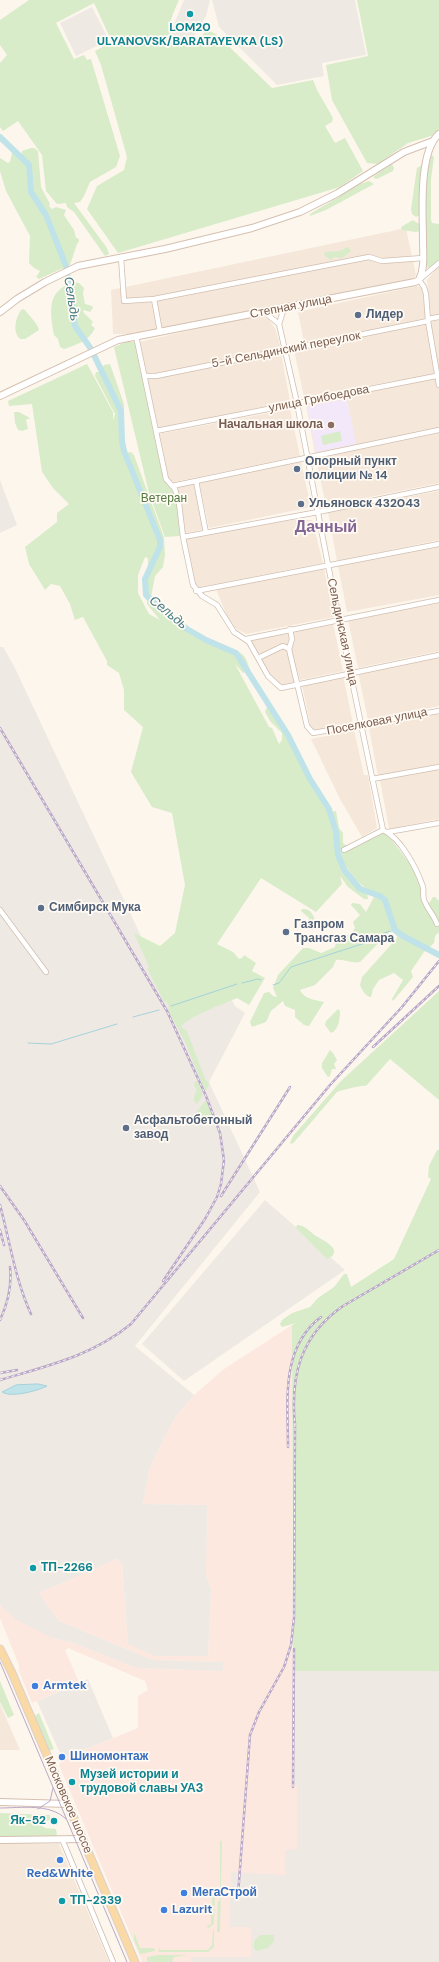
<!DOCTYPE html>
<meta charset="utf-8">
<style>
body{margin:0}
canvas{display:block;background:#fdf6ec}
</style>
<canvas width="439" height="1962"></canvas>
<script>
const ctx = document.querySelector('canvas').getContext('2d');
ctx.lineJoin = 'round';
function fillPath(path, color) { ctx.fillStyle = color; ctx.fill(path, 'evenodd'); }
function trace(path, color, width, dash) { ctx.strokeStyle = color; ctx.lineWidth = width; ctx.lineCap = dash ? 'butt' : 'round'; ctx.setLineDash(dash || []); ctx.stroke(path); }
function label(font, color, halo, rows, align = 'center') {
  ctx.font = font + ' "DM Sans",sans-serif'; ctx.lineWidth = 3.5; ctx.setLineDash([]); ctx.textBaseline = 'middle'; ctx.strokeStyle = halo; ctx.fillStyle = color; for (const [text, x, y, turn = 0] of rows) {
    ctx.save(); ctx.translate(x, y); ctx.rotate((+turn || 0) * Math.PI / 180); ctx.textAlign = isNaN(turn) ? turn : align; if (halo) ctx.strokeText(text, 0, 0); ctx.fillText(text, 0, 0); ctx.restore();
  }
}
const residential = new Path2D(`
 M 406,228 L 416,275 L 412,280 L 130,334 L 113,334 L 111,290 Z
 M 439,266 L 439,315 L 431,317 L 427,280 Z
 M 417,286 L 422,288 L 426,319 L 304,343 L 298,312 Z
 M 258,315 L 268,319 L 275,328 L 281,348 L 147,375 L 139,342 Z
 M 439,320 L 439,373 L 430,322 Z
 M 426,322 L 435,374 L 304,397 L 294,350 Z
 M 281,353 L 290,401 L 158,429 L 147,379 Z
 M 437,378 L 439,389 L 439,428 L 315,453 L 306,405 Z
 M 290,409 L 300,456 L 174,482 L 168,479 L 159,434 Z
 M 439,433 L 439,483 L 326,506 L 316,458 Z
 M 301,462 L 311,507 L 209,528 L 199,482 Z
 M 195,483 L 205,529 L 185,533 L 182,507 L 176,486 Z
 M 439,491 L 439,540 L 337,561 L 328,512 Z
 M 292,520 L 312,520 L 323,563 L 195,588 L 186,538 Z
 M 439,546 L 439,595 L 347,612 L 338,565 Z
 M 324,568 L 334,617 L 246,634 L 231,626 L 216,589 Z
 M 439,603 L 439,651 L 358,668 L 348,620 Z
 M 333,623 L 343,671 L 300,680 L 290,647 L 282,645 L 262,654 L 258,653 L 251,641 L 259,637 Z
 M 282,647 L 287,651 L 297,681 L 280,686 L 268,674 L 259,659 Z
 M 439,657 L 439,706 L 368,720 L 358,672 Z
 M 343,675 L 353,724 L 312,733 L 302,685 Z
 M 439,714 L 439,764 L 378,776 L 369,728 Z
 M 354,730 L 364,775 L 368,775 L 377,828 L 362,837 L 340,799 L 311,739 Z
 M 439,769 L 439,819 L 389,829 L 380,780 Z
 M 0,1704 L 20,1750 L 0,1750 Z
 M 0,1843 L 59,1844 L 109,1962 L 0,1962 Z`);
const commercial = new Path2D(`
 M 292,1325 L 292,1785 L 297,1785 L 297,1850 L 285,1850 L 285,1875 L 229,1926 L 252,1927 L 251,1957 L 191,1957 L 191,1962 L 142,1962 L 59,1765 L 64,1758 L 138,1728 L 138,1696 L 148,1690 L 145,1681 L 68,1648 L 65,1650 L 79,1682 L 32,1703 L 19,1671 L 19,1665 L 0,1618 L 0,1605 L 52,1638 L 74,1643 L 136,1668 L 223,1671 L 223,1662 L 153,1660 L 59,1621 L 39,1593 L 116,1559 L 122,1564 L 128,1644 L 208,1656 L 211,1590 L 206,1574 L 207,1505 L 143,1504 L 149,1470 L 164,1438 L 176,1416 L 194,1395 L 224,1369 Z`);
const industrial = new Path2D(`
 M 184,0 L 210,0 L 206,16 L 192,39 L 185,44 L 171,38 L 170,34 Z
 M 212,0 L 355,0 L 366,55 L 322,63 L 324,76 L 277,85 L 219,27 Z
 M 92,7 L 109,40 L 76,56 L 60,23 Z
 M 0,480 L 17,525 L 0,533 Z
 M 0,647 L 3,647 L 14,666 L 180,1019 L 231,998 L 235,1006 L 245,1013 L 209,1082 L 260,1192 L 135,1346 L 194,1395 L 176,1416 L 164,1438 L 149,1470 L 143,1504 L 207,1505 L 206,1574 L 211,1590 L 208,1656 L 155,1656 L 128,1644 L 122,1564 L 117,1559 L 39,1593 L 59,1621 L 153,1660 L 223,1662 L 223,1671 L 136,1668 L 74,1643 L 52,1638 L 15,1619 L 0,1605 Z
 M 265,1200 L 345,1270 L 184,1381 L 142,1344 Z
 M 293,1671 L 439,1671 L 439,1962 L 191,1962 L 191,1957 L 251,1957 L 251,1927 L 229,1927 L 231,1872 L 285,1875 L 285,1850 L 297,1849 L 297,1785 L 292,1785 Z
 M 88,1679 L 113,1738 L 64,1758 L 58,1749 L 37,1701 Z`);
const education = new Path2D(`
 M 347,399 L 356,444 L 316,452 L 307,406 Z`);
const green = new Path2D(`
 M 29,0 L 179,0 C 169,22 159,44 192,47 L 207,30 L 216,34 L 272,88 L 313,80 L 317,90 L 333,118 L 332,122 L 325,126 L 335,143 L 345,138 L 363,171 L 340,187 L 118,253 L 87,209 L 97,186 L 124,170 L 127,157 L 101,65 L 95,51 L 112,42 L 94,3 L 56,23 L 74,59 L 84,55 L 87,60 L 91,59 L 120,156 L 116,167 L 90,182 L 84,196 L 80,202 L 74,203 L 107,248 L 109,254 L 105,256 L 74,212 L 67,207 L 66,203 L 57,204 L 46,191 L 42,155 L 18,121 L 3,131 L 0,127 L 0,63 L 7,55 L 0,45 L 0,20 Z
 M 357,0 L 439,0 L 439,129 L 431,136 L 408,143 L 378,164 L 367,163 L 332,100 L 326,65 L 368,56 Z
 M 31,148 L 34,148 L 38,151 L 41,187 L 50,204 L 49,206 L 52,209 L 56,207 L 66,210 L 64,215 L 74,230 L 76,238 L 78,238 L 79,241 L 77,244 L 70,265 L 39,279 L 36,277 L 40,271 L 34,268 L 29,263 L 30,236 L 6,191 L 0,171 L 0,158 L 8,163 L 10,162 L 12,153 L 21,156 L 22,151 Z
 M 432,155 L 434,157 L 431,179 L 431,220 L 432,223 L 439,224 L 439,261 L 436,267 L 428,268 L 426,263 C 425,243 424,169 432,155 Z
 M 392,164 L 394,168 L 393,171 L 377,179 L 374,178 L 374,176 Z
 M 422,165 L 420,215 L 416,217 L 412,214 L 411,209 L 417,168 Z
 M 369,181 L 374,184 L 326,210 L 310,216 L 310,214 L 360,184 Z
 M 413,220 L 419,224 L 420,231 L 416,232 L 402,230 L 401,227 Z
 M 348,247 L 351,251 L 342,258 L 334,257 L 331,260 L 325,256 L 324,254 L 325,252 L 339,251 Z
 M 74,282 L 79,283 L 84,288 L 83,294 L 85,304 L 92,306 L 93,308 L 90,312 L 84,310 L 83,312 L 93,322 L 91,325 L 95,328 C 89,341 76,345 64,349 L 60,347 L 58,339 L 54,335 C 50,312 46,290 74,282 Z
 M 24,309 C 29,316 37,322 39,330 L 25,339 L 20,339 C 12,331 16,318 21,310 Z
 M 126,342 L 136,342 L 165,481 C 181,499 179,512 180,536 L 165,537 L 149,493 L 114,347 Z
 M 87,364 L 113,412 L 113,420 L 115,414 L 95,376 L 96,372 L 99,372 L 104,365 L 110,364 L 124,404 L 124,443 L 126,453 L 131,452 L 134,455 L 164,537 L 165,555 L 163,567 L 155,576 L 151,597 C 167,615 200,638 221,648 C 228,651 237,649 242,654 C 247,658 248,665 250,670 L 243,673 L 235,664 L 269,727 L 272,728 L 279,744 L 282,740 L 282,733 L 270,721 L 265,712 L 267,707 L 272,709 C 292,741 308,776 329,809 L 331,812 L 336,811 L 339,828 L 343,833 L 343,843 L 347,846 L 345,850 L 382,833 L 387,834 L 415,870 L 428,905 L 433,897 L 435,897 L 439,901 L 439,932 L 435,936 L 434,943 L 424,952 L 411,971 L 413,977 L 393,1001 L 392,999 L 403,980 L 394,973 L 379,980 L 373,989 L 371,997 C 365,996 362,990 360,985 L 362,977 L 397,938 L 397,936 L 391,930 L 360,962 C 352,964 345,959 336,960 L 333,967 L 315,985 L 300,990 C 304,999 315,1000 324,1002 L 309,1026 L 304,1025 L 295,1017 L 295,1010 L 285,1006 L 283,1001 L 271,1011 L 266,1022 L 252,1027 L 250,1022 L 264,993 L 269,992 L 273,996 L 277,997 L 273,988 L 278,975 L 303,948 L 309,948 L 321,953 L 335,947 L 337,937 L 351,934 L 355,928 L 353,922 L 360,915 L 351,905 L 352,903 L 360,904 L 366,912 L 374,897 L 374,892 C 362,889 349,873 344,862 C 344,875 355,886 367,893 L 368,899 L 364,899 L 348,887 L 340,876 L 342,884 L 316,912 L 261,878 L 217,944 L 233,952 L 239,959 L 242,958 L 244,955 L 256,963 L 252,971 L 265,978 L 249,1005 L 237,998 C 226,1003 185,1018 181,1027 L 187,1031 L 205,1079 L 209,1084 L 208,1087 L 205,1091 L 185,1042 L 168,1010 L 169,1007 L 166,1001 L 164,1002 L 147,968 L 149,967 L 134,933 L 160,946 L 175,933 L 185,885 L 172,813 L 152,807 L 131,772 L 143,727 L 124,710 L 124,690 L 119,673 L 107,665 L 107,661 L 83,617 L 75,620 L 70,604 L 60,586 L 51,584 L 45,590 L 29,564 L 25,547 L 57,522 L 57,513 L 69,504 L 53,488 L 42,472 L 32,404 L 9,406 L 8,401 ZM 145,557 L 148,558 L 147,604 L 160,620 L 149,614 L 138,593 L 138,575 Z
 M 14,412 L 19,412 L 30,418 L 26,420 L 28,429 L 22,431 L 18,430 L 15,423 Z
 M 340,431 L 342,441 L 323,445 L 321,436 Z
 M 302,909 C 310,908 313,914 315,920 L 311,927 L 308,923 L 309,918 L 301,911 Z
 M 439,991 L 439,1100 L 390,1059 L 366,1086 C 361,1085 343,1090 337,1092 L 296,1140 L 292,1144 L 290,1143 L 293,1136 L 341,1081 Z
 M 338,1009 L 340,1011 C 340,1018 339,1030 331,1033 L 325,1025 L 326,1021 Z
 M 330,1050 L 333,1053 L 337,1060 L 334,1064 L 336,1069 L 332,1069 L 330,1076 L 328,1077 L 322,1068 L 322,1063 Z
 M 195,1081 L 198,1082 L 203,1095 L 197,1104 C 192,1101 194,1095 197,1090 L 194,1085 Z
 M 206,1100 L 212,1112 L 212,1118 L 210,1121 L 194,1115 Z
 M 437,1150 L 439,1150 L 439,1671 L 293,1671 L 292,1325 L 296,1323 L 282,1327 L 280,1324 L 282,1320 L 292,1313 L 310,1307 L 318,1298 L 334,1287 L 344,1274 L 347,1274 L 351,1287 L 394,1259 L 431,1179 L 428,1177 L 429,1166 Z
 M 297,1225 C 305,1225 310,1232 316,1236 C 323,1240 346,1251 327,1259 L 296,1228 Z
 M 0,1681 L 14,1715 L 8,1718 L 0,1702 Z
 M 39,1713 L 54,1749 L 49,1751 L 34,1716 Z
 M 0,1813 L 50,1815 L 50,1820 L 43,1822 L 41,1825 L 45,1828 L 56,1829 L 57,1835 L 54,1838 L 0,1838 Z
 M 220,1841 L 222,1841 L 220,1932 L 217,1932 L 218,1901 L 220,1901 Z
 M 212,1889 L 215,1889 L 214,1924 L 208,1928 L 207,1926 L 211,1924 L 211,1917 L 208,1909 L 212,1908 Z
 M 213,1929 L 214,1931 L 214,1947 L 208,1952 L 158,1952 L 160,1947 L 160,1950 L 208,1950 L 212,1945 Z
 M 134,1932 L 140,1948 L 154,1948 L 155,1951 L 140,1954 L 134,1940 Z
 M 260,1935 L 274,1935 L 274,1941 L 268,1948 L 257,1951 L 254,1948 L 254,1941 Z
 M 158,1955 L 189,1955 L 174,1957 L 172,1962 L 148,1962 L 147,1960 L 147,1957 Z`);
const water = new Path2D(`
 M 38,1384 L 47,1386 C 37,1391 11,1398 2,1392 L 16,1385 Z`);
const stream = new Path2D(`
 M 242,983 L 258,979 L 261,980
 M 273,985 L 279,983 L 291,967 L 371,941 L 384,933 L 395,930
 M 171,1006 L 237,984
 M 133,1017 L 159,1010
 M 28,1043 L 51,1044 L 117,1024`);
const river = new Path2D(`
 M 0,137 L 29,165 L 31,192 L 46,215 L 66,266 L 75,326 L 91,349 L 121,411 L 122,441 L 124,451 L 160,540 L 160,547 L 145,579 L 146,595 L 165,613 L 187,629 L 206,640 L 236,653 L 288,735 L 310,779 L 329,809 L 336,832 L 338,855 L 345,871 L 360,889 L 380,896 L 385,900 L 395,930 L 403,936 L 439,955`);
const street = new Path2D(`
 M 121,257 L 124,301 L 154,299 L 369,257 L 382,261 L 423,258
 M 439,263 L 419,280 L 424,287 L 426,294 L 428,321 L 439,385
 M 154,299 L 160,332
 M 284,308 L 279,324 L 297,403 L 328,565 L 383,830 C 401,838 417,869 423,887 C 424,892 422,898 425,902 C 428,910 434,915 437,924
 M 264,312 L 279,324
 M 428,319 L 439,317
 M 136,336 L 166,479 L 175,489 L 179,503 L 183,537 L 193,585 L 202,596 L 217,605 L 234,632 L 249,642 L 268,676 L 281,688 L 439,655
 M 144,376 L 156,376 L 428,321
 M 156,431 L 436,376
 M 196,481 L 206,533
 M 172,486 L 439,430
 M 183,537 L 318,512 L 439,487
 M 196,591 L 439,544
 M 246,639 L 439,600
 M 289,649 L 292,639 L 290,629
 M 258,658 L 283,646 L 289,649 L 307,726 L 313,733 L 439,711
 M 372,779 L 439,767
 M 388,832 L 439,823
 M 344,850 L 383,830
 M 0,910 L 46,972
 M 62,1839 L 113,1962`);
const secondary = new Path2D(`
 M 0,312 L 17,299 L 45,282 L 78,266 L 165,249 L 252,228 L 300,212 L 338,193 L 404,152 L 433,141
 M 0,396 L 118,340 L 415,282 L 419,280 C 425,268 423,254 423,241 C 423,214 418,152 439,134
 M 0,1802 L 68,1804
 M 0,1840 L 83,1839`);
const primary = new Path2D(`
 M 0,1649 L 12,1673 L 135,1962`);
const tram = new Path2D(`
 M 0,1662 L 127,1962
 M 0,1808 C 21,1808 50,1803 66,1819
 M 38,1809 L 50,1801 L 53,1788`);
const rail = new Path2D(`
 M 0,728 L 167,1011 L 206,1096 L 220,1133 L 224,1160 L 221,1184 L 217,1197 L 205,1219 L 163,1281
 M 373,1047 L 439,986
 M 0,1186 L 24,1220 L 83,1318
 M 221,1196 L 290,1087
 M 0,1205 C 10,1242 15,1279 31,1314
 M 0,1230 L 4,1245
 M 0,1320 C 8,1303 12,1286 10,1267
 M 0,1373 L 17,1370
 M 0,1380 C 47,1366 92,1356 131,1324 L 330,1085 L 402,1007 L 439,961
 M 295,1427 C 290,1376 300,1336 343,1306 L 439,1250
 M 288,1447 C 288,1401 280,1348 321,1317
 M 293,1787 L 294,1649
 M 238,1895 L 250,1735 L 259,1712 L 284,1667 L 291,1645 L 294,1618 L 295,1423`);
const markers = [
 [190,14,4,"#0f9aa8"],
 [358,315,4,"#5c6f8a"],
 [331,425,4,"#8d6e63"],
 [297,469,4,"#5c6f8a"],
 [301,504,4,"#5c6f8a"],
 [41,908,4,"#5c6f8a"],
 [286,932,4,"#5c6f8a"],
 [126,1128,4,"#5c6f8a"],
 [33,1568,4,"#0f9aa8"],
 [35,1686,4,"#3f7fe0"],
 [62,1757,4,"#3f7fe0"],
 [72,1782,4,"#0f9aa8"],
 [54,1821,4,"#0f9aa8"],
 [60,1860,4,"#3f7fe0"],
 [184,1893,4,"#3f7fe0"],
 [62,1901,4,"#0f9aa8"],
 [164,1910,4,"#3f7fe0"]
];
const cultureNames = [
 ["LOM20",190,28,"center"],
 ["ULYANOVSK/BARATAYEVKA (LS)",190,42,"center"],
 ["ТП-2266",41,1568],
 ["Музей истории и",80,1775],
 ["трудовой славы УАЗ",80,1789],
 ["Як-52",46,1821,"right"],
 ["ТП-2339",70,1901]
];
const streetNames = [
 ["Степная улица",291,307,-11],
 ["5-й Сельдинский переулок",286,350,-11],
 ["улица Грибоедова",319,399,-11],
 ["Сельдинская улица",342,632,78],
 ["Поселковая улица",377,722,-11],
 ["Московское шоссе",68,1805,67]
];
const serviceNames = [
 ["Лидер",366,315],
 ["Опорный пункт",305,462],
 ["полиции № 14",305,476],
 ["Ульяновск 432043",309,504],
 ["Симбирск Мука",49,908],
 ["Газпром",294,925],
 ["Трансгаз Самара",294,939],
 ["Асфальтобетонный",134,1121],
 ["завод",134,1135]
];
const educationNames = [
 ["Начальная школа",323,425]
];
const parkNames = [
 ["Ветеран",164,499]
];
const shopNames = [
 ["Armtek",43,1686],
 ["Шиномонтаж",70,1757],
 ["Red&White",60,1874,"center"],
 ["МегаСтрой",192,1893],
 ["Lazurit",172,1910]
];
const waterNames = [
 ["Сельдь",71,299,81],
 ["Сельдь",168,613,39]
];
const districtNames = [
 ["Дачный",326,528]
];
fillPath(residential, '#f5e8da');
fillPath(commercial, '#fde8e0');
fillPath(industrial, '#efe9e4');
fillPath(education, '#f3e8fa');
fillPath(green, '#d8ecc9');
fillPath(water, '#bfe3e8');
trace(water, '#a5d3da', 1);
trace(stream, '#a5d3da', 1);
trace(river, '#bfe3e8', 6);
trace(street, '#d1beb0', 6);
trace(secondary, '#d6c0b0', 8);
trace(primary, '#dad1cd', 9);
trace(street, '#fff', 4.5);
trace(secondary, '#fff', 6);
trace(primary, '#fbd9a5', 7);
trace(tram, '#b9a8c9', 1);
trace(rail, '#b9a8c9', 2.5);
trace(rail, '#fffaf3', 1, [3]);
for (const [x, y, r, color] of markers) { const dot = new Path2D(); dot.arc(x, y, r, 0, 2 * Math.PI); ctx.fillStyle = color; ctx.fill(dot); trace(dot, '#fffaf3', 1.5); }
label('bold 12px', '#0d838f', '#fffaf3', cultureNames, 'left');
label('12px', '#7a5c4d', '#fffaf3', streetNames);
label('bold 12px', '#4e5e75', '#fffaf3', serviceNames, 'left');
label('bold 12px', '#785e54', '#fffaf3', educationNames, 'right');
label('12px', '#537a41', '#fffaf3', parkNames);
label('bold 12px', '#366cbe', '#fffaf3', shopNames, 'left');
label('italic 13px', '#437c86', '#fffaf3', waterNames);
label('bold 16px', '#846695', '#fffaf3', districtNames);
</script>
